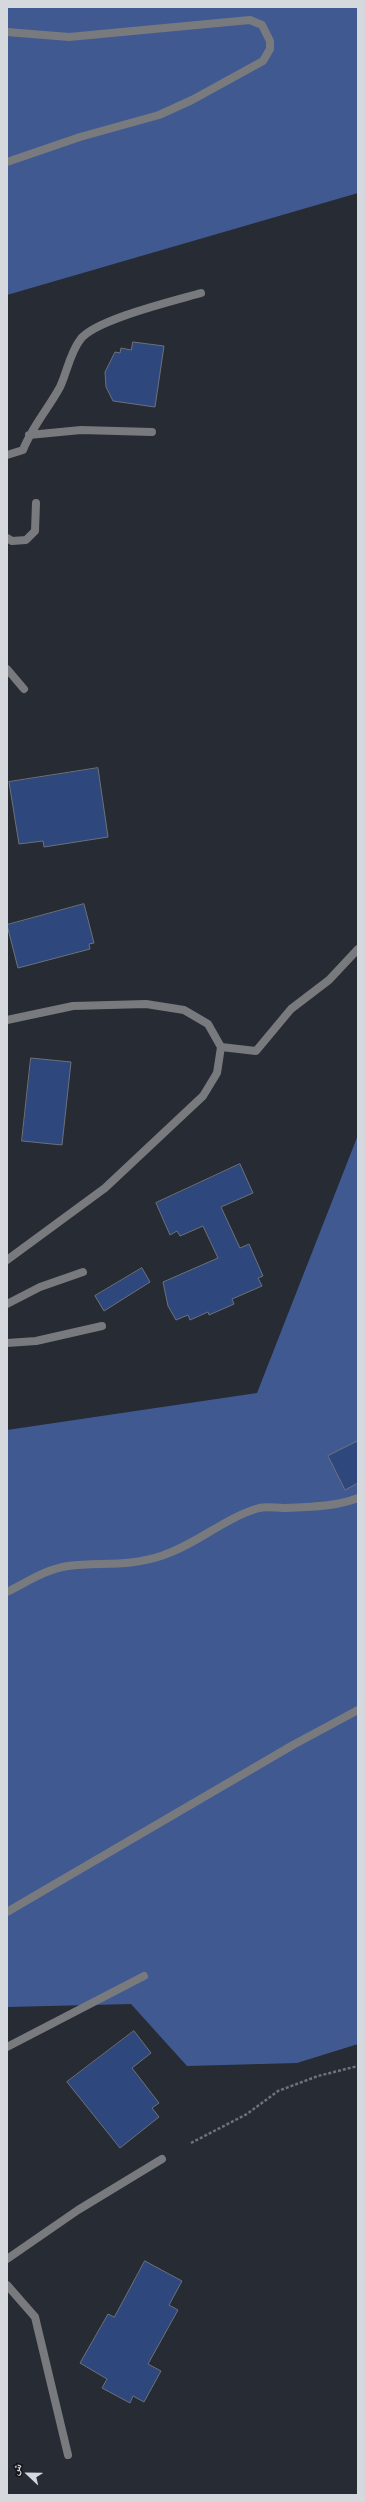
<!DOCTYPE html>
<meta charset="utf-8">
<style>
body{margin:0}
#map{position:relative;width:365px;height:2502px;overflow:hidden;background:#272b33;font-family:"Roboto Serif","Noto Naskh Arabic",serif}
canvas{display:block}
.frame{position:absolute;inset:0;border:8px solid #d5d8dd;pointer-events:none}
.north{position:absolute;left:8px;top:2454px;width:40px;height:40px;-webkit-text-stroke:3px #121417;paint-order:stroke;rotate:292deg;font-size:11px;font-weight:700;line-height:16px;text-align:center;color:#d5d8dd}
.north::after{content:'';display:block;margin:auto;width:14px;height:18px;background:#d5d8dd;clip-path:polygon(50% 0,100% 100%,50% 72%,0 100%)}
</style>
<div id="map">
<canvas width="365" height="2502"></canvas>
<div class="frame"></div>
<div class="north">ش</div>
</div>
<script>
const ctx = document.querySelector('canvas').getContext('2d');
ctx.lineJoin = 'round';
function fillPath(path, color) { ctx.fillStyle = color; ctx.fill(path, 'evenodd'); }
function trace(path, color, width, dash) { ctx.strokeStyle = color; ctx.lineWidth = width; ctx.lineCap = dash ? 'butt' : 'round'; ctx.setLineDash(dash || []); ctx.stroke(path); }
const forest = new Path2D(`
 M 7,7 L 358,7 L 358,193 L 7,295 Z
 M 358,1135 L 358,2044 L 297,2063 L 187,2066 L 131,2004 L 7,2007 L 7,1430 L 257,1393 Z`);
const building = new Path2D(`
 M 133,342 L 164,346 L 155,407 L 113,401 L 106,387 L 105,372 L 115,352 L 120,353 L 121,348 L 131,350 Z
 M 98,768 L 108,837 L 44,847 L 43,841 L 19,844 L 9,782 Z
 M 84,904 L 94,943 L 89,944 L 90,949 L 18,968 L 7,925 Z
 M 31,1058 L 71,1062 L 62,1145 L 22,1141 Z
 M 240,1164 L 253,1193 L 221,1207 L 240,1248 L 249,1244 L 263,1276 L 258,1278 L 262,1286 L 232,1299 L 234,1304 L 209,1315 L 208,1312 L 190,1320 L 188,1315 L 176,1320 L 168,1306 L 163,1282 L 218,1258 L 203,1226 L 180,1236 L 177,1231 L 170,1235 L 156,1203 Z
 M 142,1268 L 150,1282 L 104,1311 L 95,1296 Z
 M 358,1441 L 358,1483 L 345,1490 L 328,1456 Z
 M 134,2031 L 151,2053 L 132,2068 L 159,2103 L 152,2108 L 159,2117 L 120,2148 L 67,2082 Z
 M 145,2261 L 182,2281 L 169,2305 L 178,2310 L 148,2364 L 161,2371 L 144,2402 L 133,2396 L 130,2403 L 102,2388 L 107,2379 L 80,2363 L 108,2314 L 114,2317 Z`);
const path = new Path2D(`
 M 191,2143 L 247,2114 L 278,2091 L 318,2076 L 358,2066`);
const minor = new Path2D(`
 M 7,32 L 69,37 L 250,20 L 262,25 L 270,41 L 270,49 L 263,61 L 192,100 L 159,115 L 80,137 L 7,162
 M 29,435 L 81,430 L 152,432
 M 7,455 L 23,450 C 32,427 48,409 60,387 C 67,372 70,353 80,340 C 93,320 177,300 201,293
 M 7,538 L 12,541 L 26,540 L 35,531 L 36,503
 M 7,669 L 24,689
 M 7,1020 L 73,1006 L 146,1004 L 184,1010 L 208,1024 L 221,1047 L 217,1073 L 203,1096 L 105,1188 L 7,1260
 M 221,1047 L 256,1051 L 291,1009 L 329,980 L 358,949
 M 7,1304 L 40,1287 L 83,1272
 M 7,1343 L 36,1341 L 102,1326
 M 7,1592 C 27,1582 46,1569 68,1566 C 101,1562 128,1567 161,1556 C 196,1545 224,1518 259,1508 C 267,1506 276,1508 283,1508 C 308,1507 335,1507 358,1498
 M 7,1912 L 293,1745 L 358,1710
 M 7,2047 L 144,1976
 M 7,2259 L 78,2210 L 162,2159
 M 7,2285 L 35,2317 L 68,2455`);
fillPath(forest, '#405a91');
fillPath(building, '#2e477c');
trace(building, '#6c717a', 1);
trace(path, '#6e7279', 2.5, [3, 2]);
trace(minor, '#787a7e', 8);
</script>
